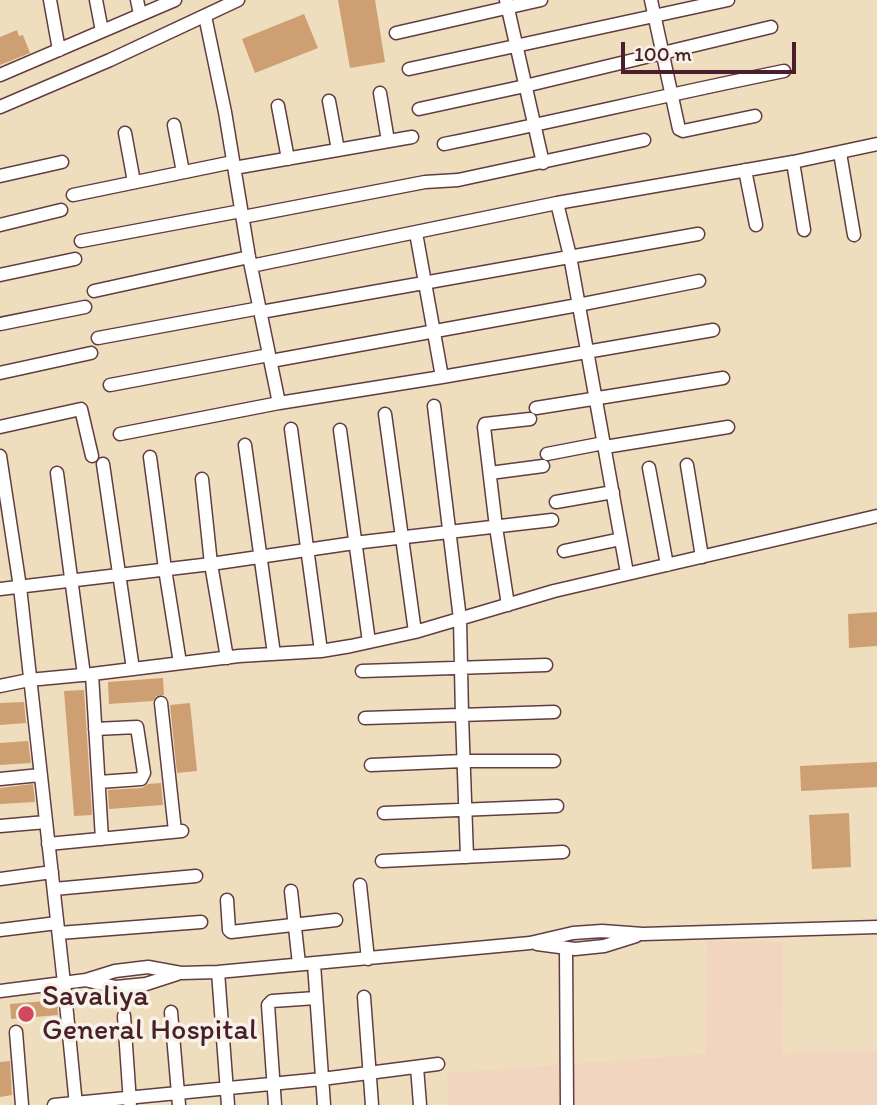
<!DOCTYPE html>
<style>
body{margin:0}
#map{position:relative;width:877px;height:1105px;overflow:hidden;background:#efdebe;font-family:Itim,sans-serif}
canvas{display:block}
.scale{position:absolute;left:621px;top:42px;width:175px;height:32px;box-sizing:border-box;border:4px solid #4a1f2b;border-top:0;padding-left:9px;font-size:21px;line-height:24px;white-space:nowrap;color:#4a1f2b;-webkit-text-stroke:5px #f7f3e8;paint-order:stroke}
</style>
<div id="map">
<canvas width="877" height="1105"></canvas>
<div class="scale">100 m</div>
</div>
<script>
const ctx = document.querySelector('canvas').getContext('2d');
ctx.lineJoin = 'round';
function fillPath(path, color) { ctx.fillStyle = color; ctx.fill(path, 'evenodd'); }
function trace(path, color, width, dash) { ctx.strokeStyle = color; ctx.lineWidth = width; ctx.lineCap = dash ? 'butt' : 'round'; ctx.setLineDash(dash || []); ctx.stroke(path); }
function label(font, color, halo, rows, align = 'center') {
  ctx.font = font + ' Itim,sans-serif'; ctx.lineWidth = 7; ctx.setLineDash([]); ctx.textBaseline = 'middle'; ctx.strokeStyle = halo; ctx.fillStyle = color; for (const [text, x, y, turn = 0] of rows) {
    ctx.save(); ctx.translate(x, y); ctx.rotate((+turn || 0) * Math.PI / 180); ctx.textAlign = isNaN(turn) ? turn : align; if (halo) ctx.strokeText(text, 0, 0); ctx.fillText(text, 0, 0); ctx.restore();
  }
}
const built = new Path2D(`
 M 707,941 L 783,942 L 782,1053 L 877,1051 L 877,1105 L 448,1105 L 447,1073 L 706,1054 Z`);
const building = new Path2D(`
 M 338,0 L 375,0 L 385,62 L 350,68 Z
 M 304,14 L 318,48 L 255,73 L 242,39 Z
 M 17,30 L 19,36 L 23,35 L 30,53 L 0,65 L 0,37 Z
 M 877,612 L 877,646 L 849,648 L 848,614 Z
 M 163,678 L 164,695 L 156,696 L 153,701 L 109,704 L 108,682 Z
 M 84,690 L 92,815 L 74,816 L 64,691 Z
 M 24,702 L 26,723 L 0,725 L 0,703 Z
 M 190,703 L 197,771 L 177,773 L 170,705 Z
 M 28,741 L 31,763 L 0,765 L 0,743 Z
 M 877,762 L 877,787 L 801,791 L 800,766 Z
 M 161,783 L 163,805 L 109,809 L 108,790 L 142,788 L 148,784 Z
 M 33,784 L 35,802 L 0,804 L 0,788 Z
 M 849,813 L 851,867 L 812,869 L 809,815 Z
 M 57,1000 L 58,1015 L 11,1019 L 10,1004 Z
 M 10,1061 L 12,1095 L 0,1097 L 0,1062 Z`);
const minor = new Path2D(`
 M 50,0 L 59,50
 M 96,0 L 102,31
 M 137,0 L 140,14
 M 506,0 L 543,163
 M 651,0 L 679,129 L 683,131 L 755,116
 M 205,16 L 225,112 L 249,257 L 279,403
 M 396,33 L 541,0
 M 409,69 L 728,0
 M 0,75 L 175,0
 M 380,93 L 388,141
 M 329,101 L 338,150
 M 278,106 L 288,159
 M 0,107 L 110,60 L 238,0
 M 419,109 L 525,86 L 771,27
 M 174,125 L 183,172
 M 125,133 L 134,182
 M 444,144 C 558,121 670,94 784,71
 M 840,153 L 854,235
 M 793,162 L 804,230
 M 234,168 L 412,137
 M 745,170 L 756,225
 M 0,176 L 62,162
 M 73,195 L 233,162
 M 557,203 L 570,256 L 627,573
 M 243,217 L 425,182 L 458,180 L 644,140
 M 0,225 L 61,210
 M 416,233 L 442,377
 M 81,241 L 241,211
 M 251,266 L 557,203 L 793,162 L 877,144
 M 0,275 L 75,259
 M 94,291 L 249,257
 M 261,312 L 698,234
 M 0,324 L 85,307
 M 98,338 L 260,308
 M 271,361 L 578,305 L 699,281
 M 0,373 L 91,353
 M 110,385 L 269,355
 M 434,406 L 460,619 L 462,716 L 467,857
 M 536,408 L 723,378
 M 385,414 L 415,632
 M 0,427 L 81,409 L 92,456
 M 291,429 L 321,651
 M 340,430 L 369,642
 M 120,434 L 279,403 L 442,377 L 713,330
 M 245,445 L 274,654
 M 605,447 L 728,427
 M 547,454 L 604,443
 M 0,456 L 20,587 L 64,983 L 76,1105
 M 150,457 L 165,569 L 180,663
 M 103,464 L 133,669
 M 687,465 L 702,557
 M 649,468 L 667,565
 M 57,473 L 84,675
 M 490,473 L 543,466
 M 202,479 L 211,564 L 227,658
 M 556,502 L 613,492
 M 564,551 L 621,539
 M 0,589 L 211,564 L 354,543 L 552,520
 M 508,605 L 496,527 L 484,427 L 485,424 L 530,419
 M 362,671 L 546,665
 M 92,674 L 102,839
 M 0,686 L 29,680 L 92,674 L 239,656 L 321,651 L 351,646 L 415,632 L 554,591 L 877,516
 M 161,703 L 175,831
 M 365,718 L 554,712
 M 95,729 L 137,727 L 144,773 L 141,779 L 99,782
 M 371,765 L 463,761 L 554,761
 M 0,779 L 40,775
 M 384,813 L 557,806
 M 0,826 L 46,822
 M 48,844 L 182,831
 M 382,861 L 563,852
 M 0,879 L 52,872
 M 360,885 L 368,959
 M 54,889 L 196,876
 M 291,891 L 299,964
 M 227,900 L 229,930 L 231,932 L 336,920
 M 0,930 L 57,923
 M 59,933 L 201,922
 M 537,944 L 575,949 L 604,946 L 636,936
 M 566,949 L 567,1105
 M 314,964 L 324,1105
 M 218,972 L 228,1105
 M 89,981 L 116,987 L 146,984 L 177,974
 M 0,991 L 86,980 L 115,971 L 148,967 L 181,973 L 218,972 L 530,943 L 573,933 L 602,931 L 643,934 L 877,927
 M 364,997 L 372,1105
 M 171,1012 L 179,1105
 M 124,1016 L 130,1103
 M 16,1032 L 22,1105
 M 417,1067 L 420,1105
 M 54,1105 L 322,1079 L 438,1064
 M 275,1105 L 268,1005 L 272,1001 L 316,998`);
const markers = [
 [26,1014,9,"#d1495b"]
];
const poiNames = [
 ["Savaliya",42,997],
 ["General Hospital",42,1031]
];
fillPath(built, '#f2d5be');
fillPath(building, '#ce9f72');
trace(minor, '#633c41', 15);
trace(minor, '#fff', 12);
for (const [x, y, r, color] of markers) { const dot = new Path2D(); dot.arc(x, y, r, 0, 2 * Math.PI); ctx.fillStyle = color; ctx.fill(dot); trace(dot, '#f7f3e8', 2.5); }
label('30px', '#4a1f2b', '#f7f3e8', poiNames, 'left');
</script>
